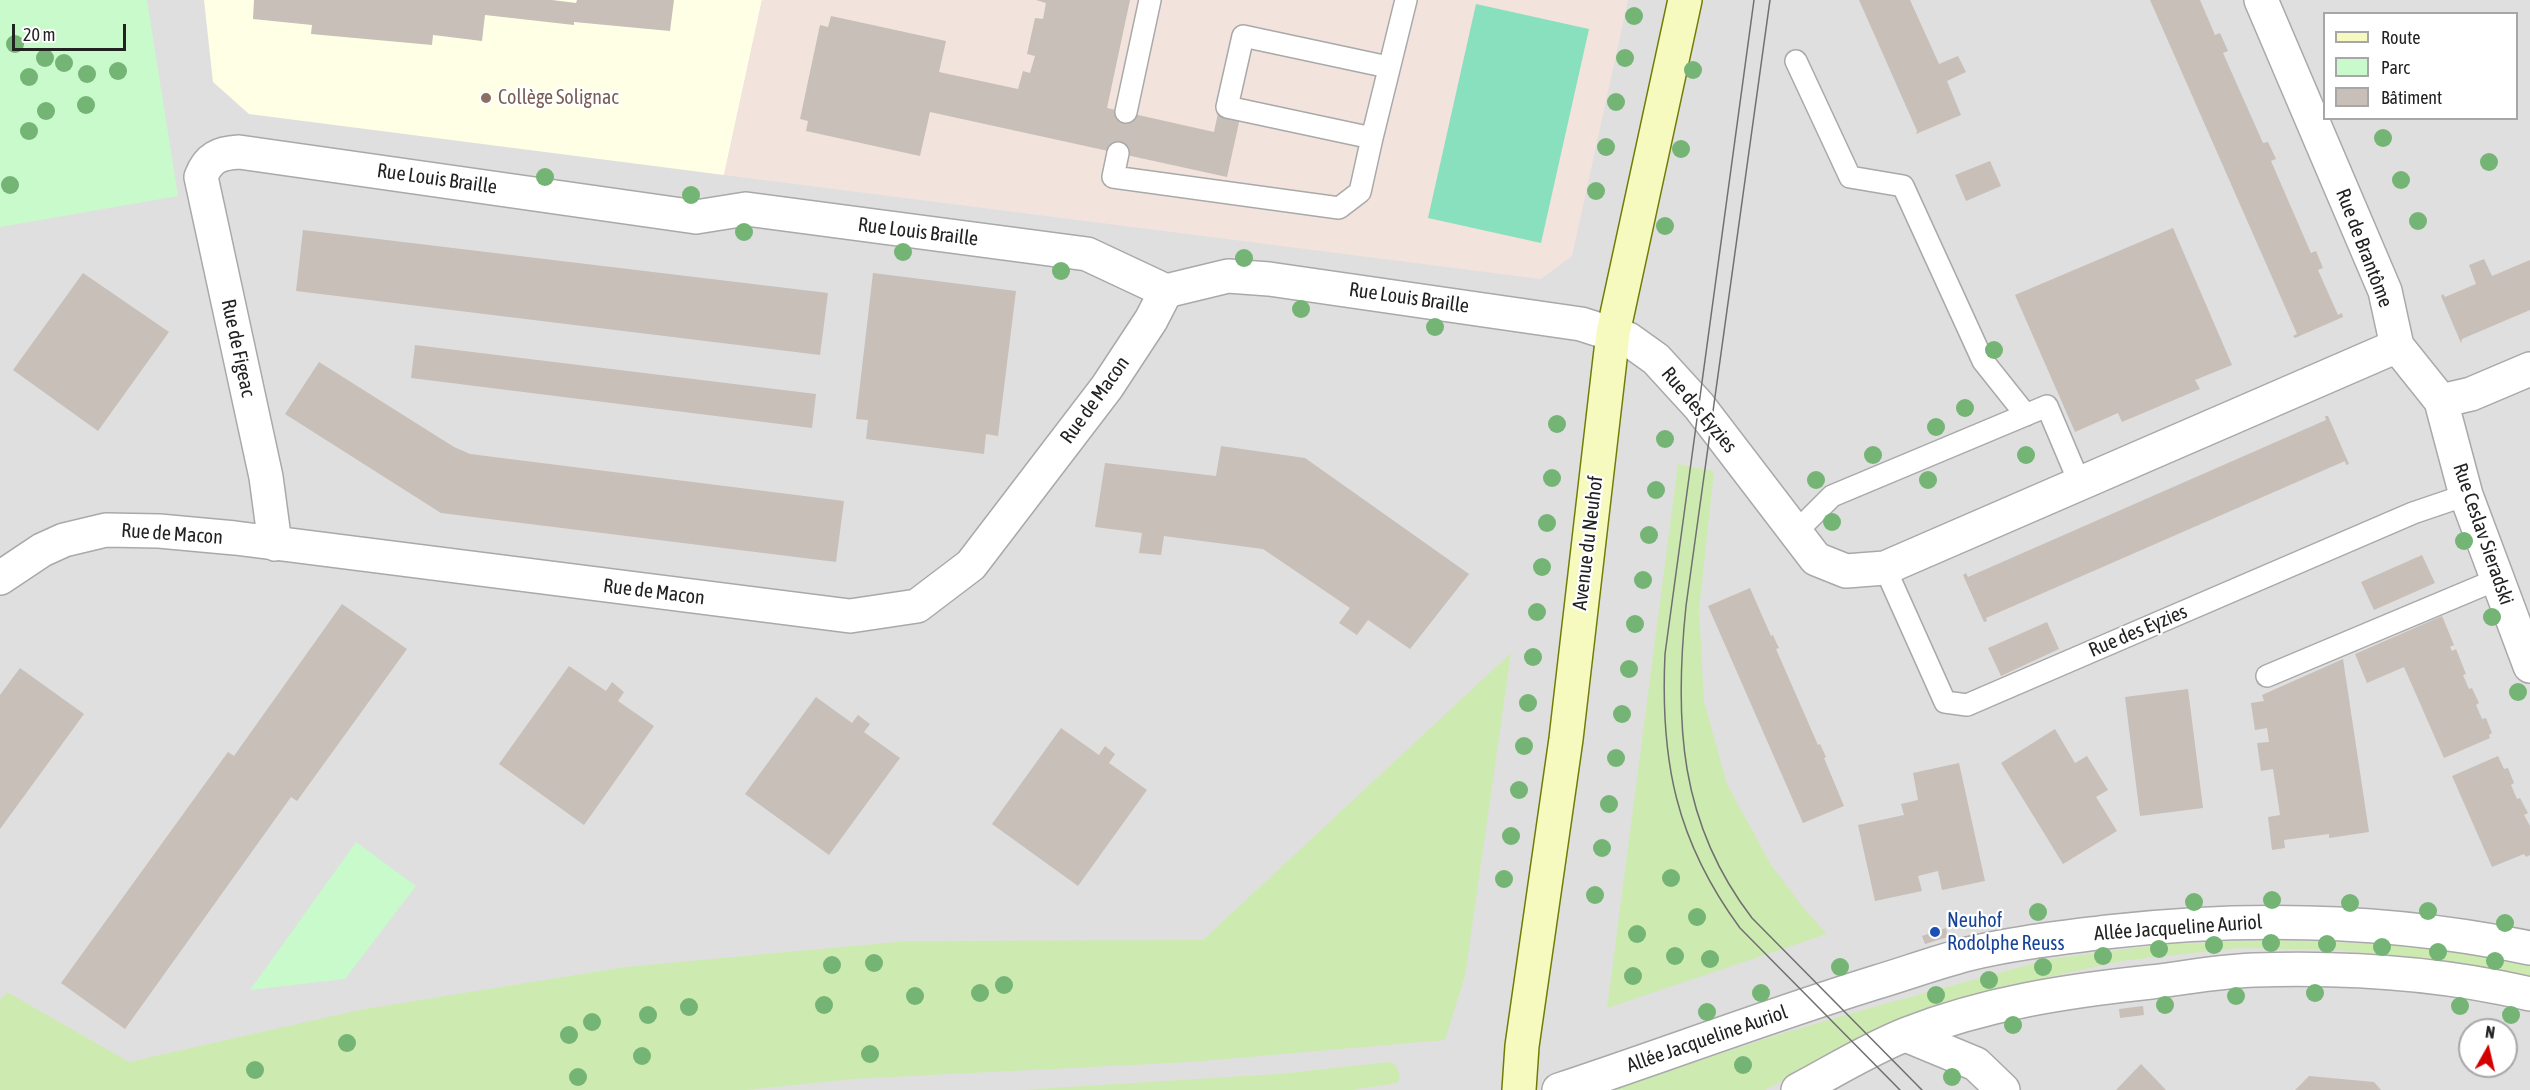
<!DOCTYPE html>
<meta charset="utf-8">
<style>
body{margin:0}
#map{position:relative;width:2530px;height:1090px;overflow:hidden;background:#f2efe9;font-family:"Asap Condensed",sans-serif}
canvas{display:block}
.legend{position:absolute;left:2323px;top:12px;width:195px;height:108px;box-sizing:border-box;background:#fff;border:2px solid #a7a7a7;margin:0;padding:8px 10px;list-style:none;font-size:18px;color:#222}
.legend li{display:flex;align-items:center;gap:12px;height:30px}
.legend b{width:30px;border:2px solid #a7a7a7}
.north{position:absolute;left:2458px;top:1018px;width:60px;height:60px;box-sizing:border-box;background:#fff;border:2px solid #a7a7a7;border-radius:50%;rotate:8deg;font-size:16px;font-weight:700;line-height:24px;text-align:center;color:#222}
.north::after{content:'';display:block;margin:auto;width:21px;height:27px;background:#d40000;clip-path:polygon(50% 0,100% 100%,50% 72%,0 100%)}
.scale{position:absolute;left:12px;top:24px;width:114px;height:27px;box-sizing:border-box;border:3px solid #222;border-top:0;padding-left:8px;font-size:18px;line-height:21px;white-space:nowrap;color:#222;-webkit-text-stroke:4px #fff;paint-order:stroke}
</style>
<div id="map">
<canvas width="2530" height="1090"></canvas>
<ul class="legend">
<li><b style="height:8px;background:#f7fabf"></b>Route</li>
<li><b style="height:16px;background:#c8facc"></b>Parc</li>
<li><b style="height:16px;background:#c7bfb8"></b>Bâtiment</li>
</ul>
<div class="north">N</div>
<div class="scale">20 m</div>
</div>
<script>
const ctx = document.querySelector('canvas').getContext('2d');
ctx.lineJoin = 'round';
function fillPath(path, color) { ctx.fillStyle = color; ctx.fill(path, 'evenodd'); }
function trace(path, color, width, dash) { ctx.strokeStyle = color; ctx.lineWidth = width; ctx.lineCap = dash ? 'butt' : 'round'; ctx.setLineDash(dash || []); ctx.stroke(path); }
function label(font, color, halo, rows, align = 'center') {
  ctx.font = font + ' "Asap Condensed",sans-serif'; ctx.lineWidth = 4.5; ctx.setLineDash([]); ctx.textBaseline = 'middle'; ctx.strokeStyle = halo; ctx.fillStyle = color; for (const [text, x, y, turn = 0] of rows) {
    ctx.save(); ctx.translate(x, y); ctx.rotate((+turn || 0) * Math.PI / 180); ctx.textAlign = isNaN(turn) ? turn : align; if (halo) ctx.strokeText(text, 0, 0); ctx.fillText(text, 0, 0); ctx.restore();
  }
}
const residential = new Path2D(`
 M 0,0 L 2530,0 L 2530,1090 L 0,1090 ZM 2324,14 L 2516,14 L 2516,118 L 2324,118 ZM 2470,1030 L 2506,1030 L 2506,1066 L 2470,1066 Z`);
const education = new Path2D(`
 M 204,0 L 762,0 L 724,175 L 249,114 L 213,82 Z`);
const military = new Path2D(`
 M 762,0 L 1628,0 L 1572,256 L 1541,279 L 724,175 Z`);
const grass = new Path2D(`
 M 1678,464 L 1714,471 L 1699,610 L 1704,701 L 1727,784 L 1771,865 L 1805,910 L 1827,934 L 1607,1008 Z
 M 1511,653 L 1465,976 L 1445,1040 L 1191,1062 L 852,1079 L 747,1090 L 0,1090 L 0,1000 L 7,992 L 129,1062 L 359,1010 L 625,967 L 907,941 L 1203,940 Z
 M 2281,940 L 2404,945 L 2530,964 L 2530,978 L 2469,965 L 2338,950 L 2239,948 L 2121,961 L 2022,983 L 1911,1017 L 1839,1050 L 1765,1090 L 1611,1090 L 1777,1035 L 1877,1006 L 2050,959 L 2166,944 Z
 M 1389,1062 L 1396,1065 L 1400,1075 L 1398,1083 L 1351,1090 L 1020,1090 L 1278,1074 Z`);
const park = new Path2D(`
 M 0,0 L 147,0 L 178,196 L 0,227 Z
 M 356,842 L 416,886 L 345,979 L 250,990 Z`);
const pitch = new Path2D(`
 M 1476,4 L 1589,29 L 1541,243 L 1428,218 Z`);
const building = new Path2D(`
 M 254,0 L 552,0 L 576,3 L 577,0 L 674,0 L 670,31 L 574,22 L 574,25 L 485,15 L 482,41 L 433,35 L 432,45 L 311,34 L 312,25 L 253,19 Z
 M 1036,0 L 1130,0 L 1107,108 L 1214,132 L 1218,113 L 1240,118 L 1227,177 L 930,112 L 920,156 L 806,131 L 808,121 L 800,119 L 820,25 L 828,27 L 831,16 L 946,41 L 939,72 L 1018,89 L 1023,71 L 1030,73 L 1035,56 L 1027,54 L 1035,18 L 1043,19 L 1046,3 Z
 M 1859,0 L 1910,0 L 1939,64 L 1958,56 L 1966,72 L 1947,81 L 1961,115 L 1916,134 L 1917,131 Z
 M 2150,0 L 2200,0 L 2215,35 L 2220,33 L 2228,51 L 2223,53 L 2263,143 L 2268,142 L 2276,159 L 2271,161 L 2311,253 L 2316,251 L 2323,268 L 2318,270 L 2338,315 L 2342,313 L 2343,317 L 2295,338 L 2293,336 L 2297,334 Z
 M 1990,161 L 2001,186 L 1966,201 L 1955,175 Z
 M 2173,228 L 2232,365 L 2195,380 L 2200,389 L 2122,422 L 2118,413 L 2075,432 L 2015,295 Z
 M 303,230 L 828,293 L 820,355 L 296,291 Z
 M 2484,259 L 2492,276 L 2530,260 L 2530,310 L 2462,339 L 2461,343 L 2441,296 L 2443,294 L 2445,297 L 2476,284 L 2469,265 Z
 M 83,273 L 169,332 L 98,431 L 13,370 Z
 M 873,273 L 1016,291 L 998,436 L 986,434 L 984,454 L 866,439 L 868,420 L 856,419 Z
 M 415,345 L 816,394 L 812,428 L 411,378 Z
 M 319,362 L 454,447 L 470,454 L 844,501 L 836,562 L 441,513 L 285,414 Z
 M 2325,416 L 2328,416 L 2349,464 L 2346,465 L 2345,461 L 1986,618 L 1987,621 L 1984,622 L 1963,575 L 1966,573 L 1968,577 L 2326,420 Z
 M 1221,446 L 1305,458 L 1469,574 L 1410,649 L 1368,620 L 1357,635 L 1339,623 L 1350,608 L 1263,549 L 1164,536 L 1161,555 L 1139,553 L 1142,533 L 1095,527 L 1105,463 L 1216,476 Z
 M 2422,555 L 2435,583 L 2374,610 L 2361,582 Z
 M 1750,588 L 1771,636 L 1773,635 L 1776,642 L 1779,648 L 1776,649 L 1818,745 L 1820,744 L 1826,757 L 1824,758 L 1844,806 L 1803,823 L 1708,606 Z
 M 342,604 L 407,649 L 297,801 L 291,797 L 125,1029 L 61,983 L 228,752 L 234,756 Z
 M 2442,616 L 2454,645 L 2450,647 L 2452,651 L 2456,649 L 2466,674 L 2463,675 L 2469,689 L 2472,688 L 2479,703 L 2476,705 L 2482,719 L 2486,718 L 2492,733 L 2489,735 L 2490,738 L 2444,758 L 2404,667 L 2367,683 L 2355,654 Z
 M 2047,622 L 2059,649 L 2001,676 L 1988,648 Z
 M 2343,659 L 2369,832 L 2329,838 L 2329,834 L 2284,840 L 2285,848 L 2272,850 L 2268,817 L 2280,815 L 2273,769 L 2261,771 L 2257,743 L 2269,742 L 2267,728 L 2255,730 L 2251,703 L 2264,701 L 2262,695 Z
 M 569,666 L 606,691 L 612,682 L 624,692 L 618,701 L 654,726 L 584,825 L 499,764 Z
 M 20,668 L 84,714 L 0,829 L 0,695 Z
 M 2188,689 L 2203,808 L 2140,816 L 2125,697 Z
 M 816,697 L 852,723 L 858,715 L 870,724 L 864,732 L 900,758 L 829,855 L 745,794 Z
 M 1061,728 L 1099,755 L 1105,746 L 1115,754 L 1109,763 L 1147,790 L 1078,886 L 992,824 Z
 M 2055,729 L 2075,763 L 2087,756 L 2108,790 L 2096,797 L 2117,831 L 2063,864 L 2001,763 Z
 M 2498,756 L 2504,769 L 2508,768 L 2514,783 L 2511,785 L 2517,799 L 2520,798 L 2528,813 L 2524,815 L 2530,826 L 2530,855 L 2526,857 L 2524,854 L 2492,867 L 2452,776 Z
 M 1959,763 L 1985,881 L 1942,890 L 1938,871 L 1918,876 L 1922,891 L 1875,901 L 1858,825 L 1904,815 L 1901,804 L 1918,800 L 1913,773 Z
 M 1946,928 L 1948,937 L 1925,944 L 1922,936 Z
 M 2143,1006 L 2144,1015 L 2120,1018 L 2119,1009 Z
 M 2141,1064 L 2166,1090 L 2116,1090 Z
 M 2309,1076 L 2374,1082 L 2381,1090 L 2295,1090 Z`);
const lane = new Path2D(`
 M 1796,61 L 1850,177 L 1903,186 L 1983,361 L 2026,415
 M 1388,67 L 1243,36 L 1227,107 L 1372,138 L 1406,0
 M 1126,112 L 1150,0
 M 1118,153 L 1113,177 L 1339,208 L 1360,192 L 1372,138
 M 1796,532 L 1832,496 L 2047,406 L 2080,484
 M 1885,568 L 1945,702 L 1967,705 L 2413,513 L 2466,495
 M 2267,676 L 2498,579`);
const street = new Path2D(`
 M 2261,0 L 2385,291 L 2397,346 L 2441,401 L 2466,495 L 2530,666
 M 2441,401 L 2471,394 L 2530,369
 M 275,544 L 266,477 L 201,177 C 208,158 219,153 239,152 L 696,217 L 746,209 L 1087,254 L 1166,291 L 1228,276 L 1269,279 L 1581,324 L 1628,339 L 1656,359 L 1699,406 L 1816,559 L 1846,571 L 1885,568 L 2397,346
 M 0,578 L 42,550 L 64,540 L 106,530 L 159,531 L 235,538 L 850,616 L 917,606 L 971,565 L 1107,387 L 1151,320 L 1166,291
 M 1906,1035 L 1976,1064 L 2003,1090
 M 1559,1090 C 1665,1055 1770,1015 1877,982 C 1907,973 1937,962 1968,954 C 2013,943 2060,938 2106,932 C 2248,916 2390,919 2530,948
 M 1798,1090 C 1834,1071 1869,1049 1907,1034 C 1987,1003 2066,991 2151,982 C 2185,978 2220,971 2255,970 C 2347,967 2440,973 2530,994`);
const secondary = new Path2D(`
 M 1519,1090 L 1522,1046 L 1566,739 L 1613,333 L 1685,0`);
const tram = new Path2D(`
 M 1754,0 L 1665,654 C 1660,761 1676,841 1740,928 L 1900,1090
 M 1770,0 L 1686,606 C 1674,721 1679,823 1752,918 L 1922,1090`);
const trees = [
 [1634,16],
 [15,44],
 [45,58],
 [1625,58],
 [64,63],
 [1693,70],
 [118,71],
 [87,74],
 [29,77],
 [1616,102],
 [86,105],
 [46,111],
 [29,131],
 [2383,138],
 [1606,147],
 [1681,149],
 [2489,162],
 [545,177],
 [2401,180],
 [10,185],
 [1596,191],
 [691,195],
 [2418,221],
 [1665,226],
 [744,232],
 [903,252],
 [1244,258],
 [1061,271],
 [1301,309],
 [1435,327],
 [1994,350],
 [1965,408],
 [1557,424],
 [1936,427],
 [1665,439],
 [1873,455],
 [2026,455],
 [1552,478],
 [1816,480],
 [1928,480],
 [1656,490],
 [1832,522],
 [1547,523],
 [1649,535],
 [2464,541],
 [1542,567],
 [1643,580],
 [1537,612],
 [2492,617],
 [1635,624],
 [1533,657],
 [1629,669],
 [2518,692],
 [1528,703],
 [1622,714],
 [1524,746],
 [1616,758],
 [1519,790],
 [1609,804],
 [1511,836],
 [1602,848],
 [1671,878],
 [1504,879],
 [1595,895],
 [2272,900],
 [2194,902],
 [2350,903],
 [2428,911],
 [2038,912],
 [1697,917],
 [2505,923],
 [1637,934],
 [2271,943],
 [2327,944],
 [2214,945],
 [2382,947],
 [2159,949],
 [2438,952],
 [1675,956],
 [2103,956],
 [1710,959],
 [2495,961],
 [874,963],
 [832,965],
 [1840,967],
 [2043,967],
 [1633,976],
 [1989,980],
 [1004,985],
 [980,993],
 [1761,993],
 [2315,993],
 [1936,995],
 [915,996],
 [2236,996],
 [824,1005],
 [2165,1005],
 [2460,1006],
 [689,1007],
 [1707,1012],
 [648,1015],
 [2511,1015],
 [592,1022],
 [2013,1025],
 [569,1035],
 [347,1043],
 [870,1054],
 [642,1056],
 [1743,1065],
 [255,1070],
 [578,1077],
 [1952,1077]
];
const markers = [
 [486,98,6,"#8d6e63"],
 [1935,932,6,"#1a4fb4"]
];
const educationNames = [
 ["Collège Solignac",498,98]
];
const streetNames = [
 ["Rue Louis Braille",437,179,8],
 ["Rue Louis Braille",918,232,7],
 ["Rue de Brantôme",2364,248,69],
 ["Rue Louis Braille",1409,298,8],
 ["Rue de Figeac",238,348,78],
 ["Rue de Macon",1095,400,-54],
 ["Rue des Eyzies",1699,410,50],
 ["Rue de Macon",172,534,4],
 ["Rue Ceslav Sieradski",2483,534,71],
 ["Avenue du Neuhof",1588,543,-83],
 ["Rue de Macon",654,592,7],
 ["Rue des Eyzies",2138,631,-23],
 ["Allée Jacqueline Auriol",2178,928,-4],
 ["Allée Jacqueline Auriol",1707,1039,-19]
];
const transitNames = [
 ["Neuhof",1947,921],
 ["Rodolphe Reuss",1947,944]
];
fillPath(residential, '#e0dfdf');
fillPath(education, '#ffffe5');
fillPath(military, '#f3e3dd');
fillPath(grass, '#cdebb0');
fillPath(park, '#c8facc');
fillPath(pitch, '#88e0be');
fillPath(building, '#c7bfb8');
trace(lane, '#a9a9a9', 24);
trace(street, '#a9a9a9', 36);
trace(secondary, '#707d05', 36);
trace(lane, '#fff', 21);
trace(street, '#fff', 33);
trace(secondary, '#f7fabf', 33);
trace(tram, '#707070', 1.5);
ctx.fillStyle = '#74b475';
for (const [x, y] of trees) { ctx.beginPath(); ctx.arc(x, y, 9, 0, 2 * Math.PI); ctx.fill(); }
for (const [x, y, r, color] of markers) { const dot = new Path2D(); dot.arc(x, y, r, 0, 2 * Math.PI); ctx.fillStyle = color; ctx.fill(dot); trace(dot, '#fff', 2); }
label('20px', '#785e54', '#fff', educationNames, 'left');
label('20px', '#222', '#fff', streetNames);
label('20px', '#164399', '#fff', transitNames, 'left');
</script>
